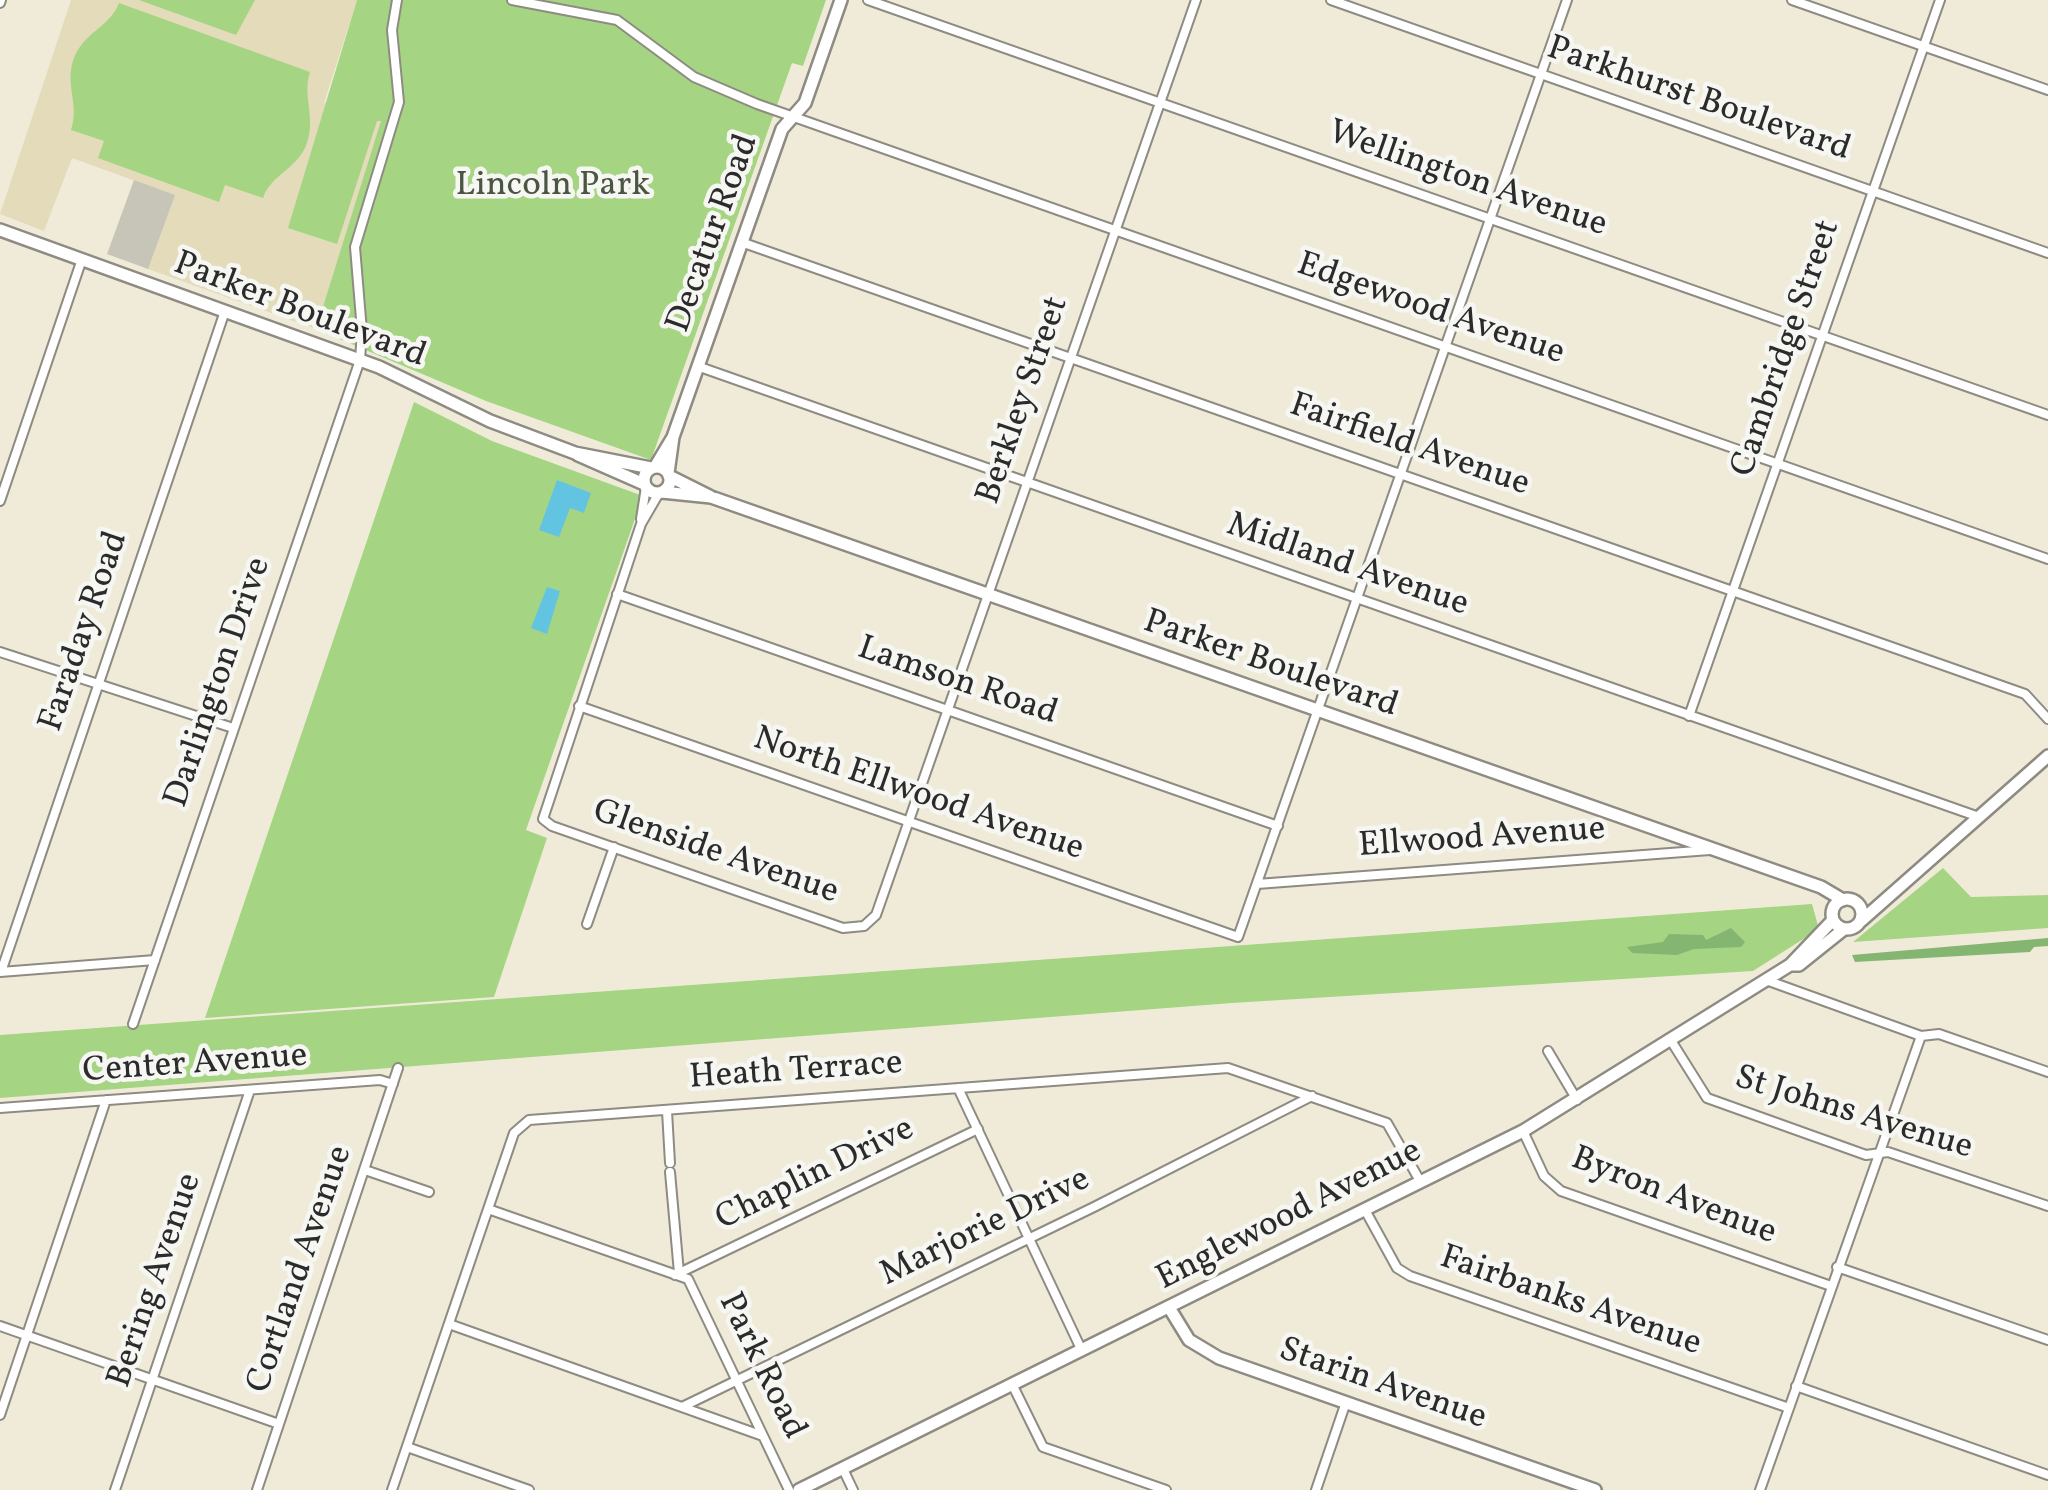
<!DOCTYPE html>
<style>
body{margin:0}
canvas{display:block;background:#f0ebd9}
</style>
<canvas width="2048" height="1490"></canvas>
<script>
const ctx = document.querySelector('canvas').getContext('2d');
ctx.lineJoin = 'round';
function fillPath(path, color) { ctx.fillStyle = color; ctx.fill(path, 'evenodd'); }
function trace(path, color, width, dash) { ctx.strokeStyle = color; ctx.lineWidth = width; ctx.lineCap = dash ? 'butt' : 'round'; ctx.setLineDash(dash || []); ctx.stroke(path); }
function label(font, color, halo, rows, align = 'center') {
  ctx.font = font + ' Vollkorn,serif'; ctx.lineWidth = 9; ctx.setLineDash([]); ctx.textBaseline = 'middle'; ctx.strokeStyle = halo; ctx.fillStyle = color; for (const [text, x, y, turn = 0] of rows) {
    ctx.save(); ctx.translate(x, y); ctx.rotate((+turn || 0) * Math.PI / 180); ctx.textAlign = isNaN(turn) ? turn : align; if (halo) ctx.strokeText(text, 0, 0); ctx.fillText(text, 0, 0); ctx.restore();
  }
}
const built = new Path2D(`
 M 71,0 L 357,0 L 324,103 L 382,122 L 316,329 L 148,269 L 174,195 L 72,158 L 44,231 L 0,214 Z`);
const industrial = new Path2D(`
 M 134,180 L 175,195 L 148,269 L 107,254 Z`);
const green = new Path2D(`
 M 139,0 L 255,0 L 236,35 Z
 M 357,0 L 826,0 L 803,66 L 792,63 L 651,460 L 486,401 L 316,329 L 381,121 L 377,121 L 337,244 L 288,228 Z
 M 119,3 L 310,72 C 302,96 316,117 307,143 C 298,169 271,174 263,198 L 225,185 L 219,202 L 98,158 L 104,141 L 71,130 C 80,105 64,84 74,58 C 84,32 110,27 119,3 Z
 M 414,402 L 492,441 L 643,496 L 526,830 L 547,838 L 494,997 L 205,1018 Z
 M 1943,868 L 1971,897 L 2048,895 L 2048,928 L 1853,942 Z
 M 1812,904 L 1819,929 L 1753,971 L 1232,1003 L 0,1098 L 0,1035 Z`);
const forest = new Path2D(`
 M 1731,928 L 1745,942 L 1741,947 L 1694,949 L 1677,955 L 1632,953 L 1627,947 L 1663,942 L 1669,934 L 1703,935 L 1706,940 Z
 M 2048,938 L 2048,946 L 2034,947 L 2030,952 L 1855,962 L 1852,955 Z`);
const water = new Path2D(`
 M 557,480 L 591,493 L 584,513 L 570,508 L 559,537 L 539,530 Z
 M 547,587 L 560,591 L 547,634 L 531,628 Z`);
const street = new Path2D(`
 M 512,0 L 617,20 L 694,77 L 757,104 L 2048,559
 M 868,0 L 2048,415
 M 1331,0 L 2048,253
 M 1792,0 L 2048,90
 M 0,3 L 1,0
 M 741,242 L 2025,694 L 2048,719
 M 697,366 L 1979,817
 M 659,493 L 641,524 L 543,819 L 552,826 L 843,928 L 864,926 L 876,915 L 1196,0
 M 0,501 L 82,259
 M 641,519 L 646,487
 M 617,594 L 1278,826
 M 0,652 L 233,728
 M 579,706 L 1238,937 L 1567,0
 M 1689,716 L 1940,0
 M 1257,884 L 1710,850
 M 587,924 L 614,847
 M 0,972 L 155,960
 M 1,972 L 225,311
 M 1766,980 L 1921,1036 L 1939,1034 L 2048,1072
 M 133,1024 L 360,360 L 362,331 L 355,247 L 399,102 L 392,30 L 397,0
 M 1670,1039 L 1707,1098 L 1866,1155 L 1888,1152 L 2048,1206
 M 1548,1051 L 1577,1100
 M 958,1088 L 1082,1351
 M 0,1108 L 380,1080 L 393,1084
 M 667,1111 L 670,1163
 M 1523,1131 L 1544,1176 L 1561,1191 L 1831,1286
 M 365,1170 L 429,1192
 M 670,1172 L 679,1273
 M 488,1209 L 688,1279 L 789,1490
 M 1365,1210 L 1397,1268 L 1410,1276 L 1789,1408
 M 1837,1267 L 2048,1340
 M 675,1275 L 978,1129
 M 449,1324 L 763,1436
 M 0,1326 L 279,1424
 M 1013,1386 L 1043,1447 L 1166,1490
 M 1796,1386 L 2048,1475
 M 682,1407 L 1094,1207 L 1312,1096
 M 0,1415 L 106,1100
 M 407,1447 L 529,1490
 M 843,1469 L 853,1490
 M 115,1490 L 250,1090
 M 257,1490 L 398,1068
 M 392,1490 L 514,1133 L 529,1120 L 1228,1068 L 1387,1123 L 1420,1181
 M 1316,1490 L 1346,1402
 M 1760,1490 L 1921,1036`);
const secondary = new Path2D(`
 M 0,230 L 379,367 L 490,421 L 575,453 L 651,468
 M 578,455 L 644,484
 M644 480a13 13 0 1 1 26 0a13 13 0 1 1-26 0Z
 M 655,467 L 673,437 L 782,129 L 805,103 L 841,0
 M 668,473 L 673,437
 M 669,476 L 711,497 L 1821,887 L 1843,900
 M 662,492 L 711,497
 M1832 914a15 15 0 1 1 30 0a15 15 0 1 1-30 0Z
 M 1861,921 L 2048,756
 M 1790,965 L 1833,920
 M 1170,1309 L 1189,1340 L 1219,1358 L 1595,1490
 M 799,1490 L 1523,1131 L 1790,965 L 1799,965 L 1844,929`);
const streetNames = [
 ["Parkhurst Boulevard",1698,101,19],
 ["Wellington Avenue",1467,181,19],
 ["Decatur Road",715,234,-70],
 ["Edgewood Avenue",1430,311,19],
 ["Parker Boulevard",299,312,21],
 ["Cambridge Street",1788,349,-71],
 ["Berkley Street",1025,401,-71],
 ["Fairfield Avenue",1409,447,19],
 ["Midland Avenue",1347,567,19],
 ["Faraday Road",86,632,-71],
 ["Parker Boulevard",1270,666,19],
 ["Darlington Drive",220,683,-71],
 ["Lamson Road",957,683,19],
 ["North Ellwood Avenue",918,796,19],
 ["Ellwood Avenue",1482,840,-4],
 ["Glenside Avenue",715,854,19],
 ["Center Avenue",195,1066,-4],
 ["Heath Terrace",796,1073,-4],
 ["St Johns Avenue",1853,1115,17],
 ["Chaplin Drive",816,1176,-26],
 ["Byron Avenue",1673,1198,21],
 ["Englewood Avenue",1290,1217,-27],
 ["Marjorie Drive",986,1229,-26],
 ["Cortland Avenue",302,1270,-71],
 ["Bering Avenue",157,1281,-71],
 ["Fairbanks Avenue",1570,1303,19],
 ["Park Road",760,1367,64],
 ["Starin Avenue",1382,1386,19]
];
const parkNames = [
 ["Lincoln Park",553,188]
];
fillPath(built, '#e3dbba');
fillPath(industrial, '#c6c5b8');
fillPath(green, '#a5d583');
fillPath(forest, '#84b671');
fillPath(water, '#63c4e1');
trace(street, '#8e8b82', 12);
trace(secondary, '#8e8b82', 16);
trace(street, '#fff', 8);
trace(secondary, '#fff', 11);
label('35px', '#2b2b2b', '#f6f6f2', streetNames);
label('35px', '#4a5641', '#f6f6f2', parkNames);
</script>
